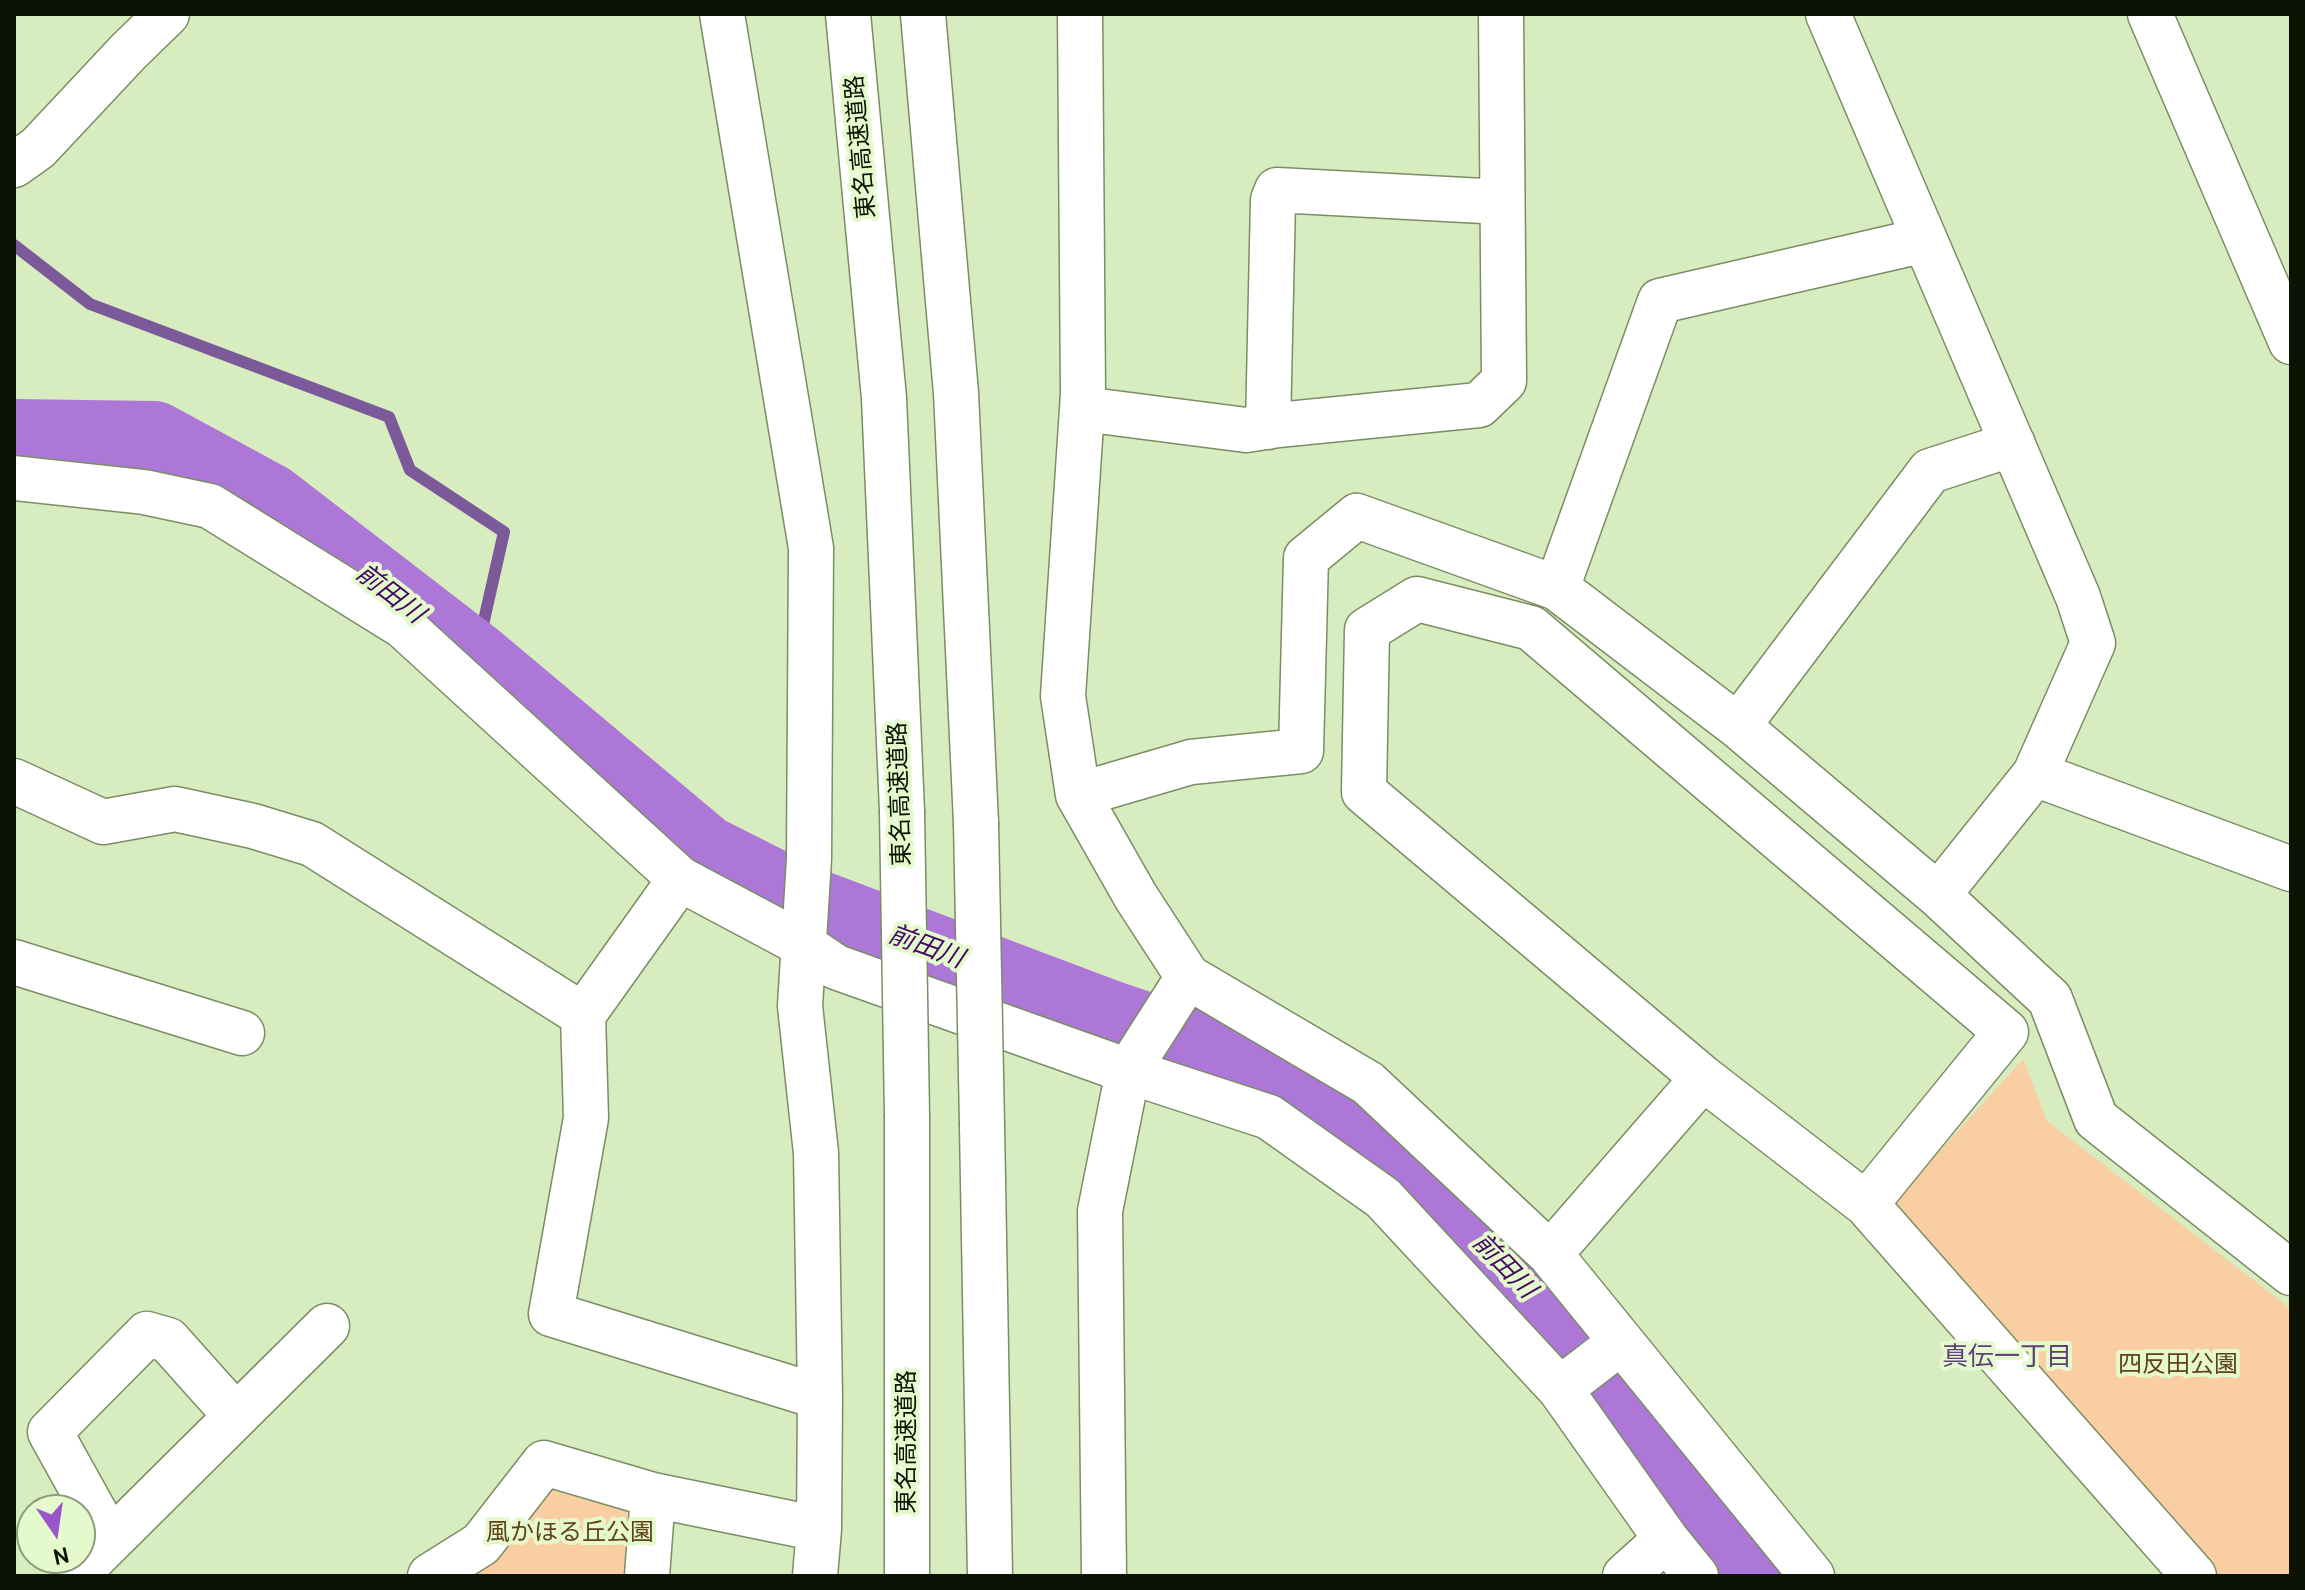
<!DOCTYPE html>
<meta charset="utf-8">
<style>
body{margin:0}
#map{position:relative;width:2305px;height:1590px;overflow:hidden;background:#d7edc0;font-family:Cabin,sans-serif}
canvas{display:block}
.frame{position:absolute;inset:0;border:16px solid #0c1204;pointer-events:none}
.north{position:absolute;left:16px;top:1494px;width:80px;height:80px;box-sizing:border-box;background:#e4facd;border:2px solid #8e9d7d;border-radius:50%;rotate:167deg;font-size:22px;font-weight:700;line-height:32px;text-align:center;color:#0c1204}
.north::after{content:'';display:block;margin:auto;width:28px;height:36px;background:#9955ca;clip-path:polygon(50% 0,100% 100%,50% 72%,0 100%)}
</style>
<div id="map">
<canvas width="2305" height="1590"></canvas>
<div class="frame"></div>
<div class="north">N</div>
</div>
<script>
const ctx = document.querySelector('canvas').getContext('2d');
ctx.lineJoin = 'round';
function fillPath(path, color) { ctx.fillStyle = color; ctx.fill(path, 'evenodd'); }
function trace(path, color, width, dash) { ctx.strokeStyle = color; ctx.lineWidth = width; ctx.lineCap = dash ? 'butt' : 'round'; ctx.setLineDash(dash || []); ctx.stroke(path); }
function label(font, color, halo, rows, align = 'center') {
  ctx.font = font + ' Cabin,"Noto Sans JP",sans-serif'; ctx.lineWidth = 8; ctx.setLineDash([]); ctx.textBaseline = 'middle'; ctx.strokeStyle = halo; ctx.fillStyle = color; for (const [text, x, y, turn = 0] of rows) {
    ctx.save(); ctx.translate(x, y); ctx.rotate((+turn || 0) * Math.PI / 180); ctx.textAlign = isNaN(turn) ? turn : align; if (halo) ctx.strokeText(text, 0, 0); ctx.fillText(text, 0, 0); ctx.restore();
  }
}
const green = new Path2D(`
 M 2023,1059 L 2047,1121 L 2291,1309 L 2291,1576 L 2212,1576 L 1889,1207 Z
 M 549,1485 L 627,1502 L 629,1576 L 477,1576 Z`);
const stream = new Path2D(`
 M 14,245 L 90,304 L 389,417 L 410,470 L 504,532 L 475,660`);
const river = new Path2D(`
 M 14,437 L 154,439 L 270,502 L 475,660 L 705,853 L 804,903 L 1109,1018 L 1260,1069 L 1398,1157 L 1561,1325 L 1755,1576`);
const minor = new Path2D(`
 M 722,14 L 811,548 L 809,859 L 800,1006 L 816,1153 L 820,1397 L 819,1529 L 815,1576
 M 1080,14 L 1083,394 L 1063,696 L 1078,795 L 1136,897 L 1188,977 L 1368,1083 L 1550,1254 L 1812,1576
 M 1828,14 L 2078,597 L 2093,643 L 2035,774 L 1938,895
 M 2150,14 L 2291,342
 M 14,165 L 38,148 L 128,52 L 167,14
 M 1083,409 L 1246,430 L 1278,425 L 1479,405 L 1504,381 L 1501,14
 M 1268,427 L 1273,200 L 1277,190 L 1502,202
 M 14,478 L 144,492 L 210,506 L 403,626 L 680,879 L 802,944 L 836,967 L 1128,1071 L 1269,1117 L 1383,1198 L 1560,1389 L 1666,1539 L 1696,1576
 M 1557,588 L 1660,301 L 1925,240
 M 1738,726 L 1930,471 L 2013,444
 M 2035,774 L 2291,869
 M 14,781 L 103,822 L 175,809 L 253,826 L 312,844 L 583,1015 L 680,879
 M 1078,795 L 1191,762 L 1301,751 L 1306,558 L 1357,516 L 1557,588 L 1738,726 L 1938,895 L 2050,999 L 2096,1119 L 2291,1273
 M 14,962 L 242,1033
 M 583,1015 L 586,1118 L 551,1314 L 820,1397
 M 1866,1204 L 2006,1032 L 1531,628 L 1417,599 L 1367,630 L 1364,792 L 1703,1078 L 1866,1204 L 2194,1576
 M 1550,1254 L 1703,1078
 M 1560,1389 L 1621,1342
 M 110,1540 L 50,1432 L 147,1334 L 168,1340 L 236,1416
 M 75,1576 L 327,1326
 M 430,1576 L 481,1544 L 544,1463 L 653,1495 L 819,1529
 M 647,1576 L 653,1495
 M 1104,1576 L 1100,1211 L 1128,1071 L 1188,977
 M 1625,1576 L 1666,1539`);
const highway = new Path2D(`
 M 848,14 L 884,398 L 902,811
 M 923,14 L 956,393 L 976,823
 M 982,1125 L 990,1576
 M 907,1576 L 907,1117`);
const highwayBridge = new Path2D(`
 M 902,811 L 907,1117
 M 976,823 L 982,1125`);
const streetNames = [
 ["東名高速道路",861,147,-95],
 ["東名高速道路",900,794,-92],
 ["東名高速道路",907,1442,-90]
];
const parkNames = [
 ["四反田公園",2178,1365],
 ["風かほる丘公園",570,1533]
];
const waterNames = [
 ["前田川",390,594,38],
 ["前田川",926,947,20],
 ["前田川",1504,1266,46]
];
const neighbourhoodNames = [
 ["真伝一丁目",2007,1357]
];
fillPath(green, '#f8cea2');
trace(stream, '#7c5998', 12);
trace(river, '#ac77d7', 76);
trace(minor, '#7a8d64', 47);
trace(highway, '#7a8d64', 47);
trace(minor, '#fff', 44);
trace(highway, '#fff', 44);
trace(highwayBridge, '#7a8d64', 47, []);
trace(highwayBridge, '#fff', 44);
label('24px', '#0c1204', '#e4facd', streetNames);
label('24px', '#624119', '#e4facd', parkNames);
label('italic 26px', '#440b64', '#e4facd', waterNames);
label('26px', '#603f7a', '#e4facd', neighbourhoodNames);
</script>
